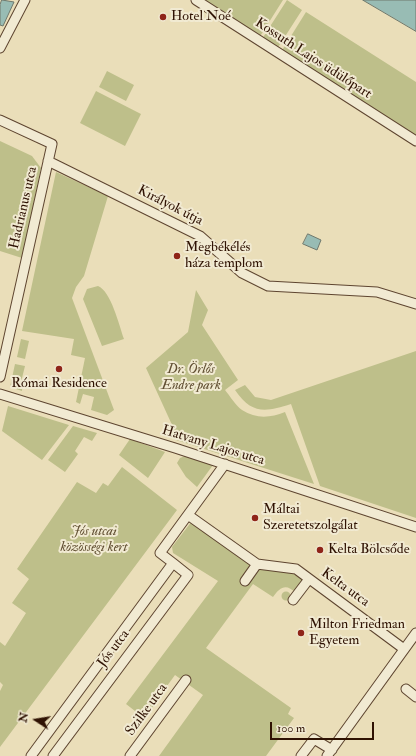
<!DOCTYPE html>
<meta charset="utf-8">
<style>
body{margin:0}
#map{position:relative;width:416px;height:756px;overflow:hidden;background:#eadeb9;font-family:"IM FELL Double Pica",serif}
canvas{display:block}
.north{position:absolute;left:16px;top:700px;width:40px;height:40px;-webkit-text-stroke:3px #f1ead2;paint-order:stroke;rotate:282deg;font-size:11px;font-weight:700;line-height:16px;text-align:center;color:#2f1203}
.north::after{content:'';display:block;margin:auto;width:14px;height:18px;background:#2f1203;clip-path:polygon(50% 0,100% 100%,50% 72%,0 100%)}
.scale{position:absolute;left:270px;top:722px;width:104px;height:18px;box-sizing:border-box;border:2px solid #2f1203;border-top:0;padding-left:5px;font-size:12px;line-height:14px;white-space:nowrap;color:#2f1203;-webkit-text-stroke:3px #f1ead2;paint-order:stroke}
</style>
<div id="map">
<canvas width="416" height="756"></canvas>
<div class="north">N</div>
<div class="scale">100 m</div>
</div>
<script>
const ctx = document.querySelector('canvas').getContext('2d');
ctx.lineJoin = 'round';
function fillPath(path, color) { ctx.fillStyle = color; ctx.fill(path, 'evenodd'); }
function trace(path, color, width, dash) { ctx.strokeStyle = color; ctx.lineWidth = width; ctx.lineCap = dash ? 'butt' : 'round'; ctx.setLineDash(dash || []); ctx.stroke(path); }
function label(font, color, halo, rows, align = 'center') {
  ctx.font = font + ' "IM FELL Double Pica",serif'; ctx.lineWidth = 4; ctx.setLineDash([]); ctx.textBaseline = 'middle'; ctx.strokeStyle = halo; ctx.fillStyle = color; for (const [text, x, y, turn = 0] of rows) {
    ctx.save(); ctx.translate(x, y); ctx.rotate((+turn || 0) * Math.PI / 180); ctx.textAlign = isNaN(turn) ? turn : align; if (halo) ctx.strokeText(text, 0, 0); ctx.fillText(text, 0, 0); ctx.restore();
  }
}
const green = new Path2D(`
 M 202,0 L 283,0 L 259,38 Z
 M 287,0 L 302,10 L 277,49 L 262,39 Z
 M 306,12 L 416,82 L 416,136 L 281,52 Z
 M 107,71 L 134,85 L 126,101 L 99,87 Z
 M 96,91 L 141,114 L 125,146 L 80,123 Z
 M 0,141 L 32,156 L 41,168 L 22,258 L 0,251 Z
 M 56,172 L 108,196 L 84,276 L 76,287 L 72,298 L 114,410 L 107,415 L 91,410 L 94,397 L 83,394 L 80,404 L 76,402 L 85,358 L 71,355 L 74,339 L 22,331 Z
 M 98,286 C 111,291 119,325 124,339 L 102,346 L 83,299 L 87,289 Z
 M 196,290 L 208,310 L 202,325 L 238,380 L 225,390 C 230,396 236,406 242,410 C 256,419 270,418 285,412 L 314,484 L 176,440 L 173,427 L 146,368 L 188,332 Z
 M 21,339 L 29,341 L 25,359 L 17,357 Z
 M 416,351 L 416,518 L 320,486 L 291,404 C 266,412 252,415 235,390 L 245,385 L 255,397 L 271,400 Z
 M 15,364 L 25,366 L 20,386 L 22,387 L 22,391 L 10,387 Z
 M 8,406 L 69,425 L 42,460 L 2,431 Z
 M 73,426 L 97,433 L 92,441 L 84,437 L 75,451 L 78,454 L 65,472 L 48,460 Z
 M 130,439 L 165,452 L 148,478 L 119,455 Z
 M 185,456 L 213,465 L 197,487 L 186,477 L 177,463 L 180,458 Z
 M 122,467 L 177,510 L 0,747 L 0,691 L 3,685 L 0,682 L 0,642 L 5,646 L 26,613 L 12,603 L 29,579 L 17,569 L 77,482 L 96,493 L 103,483 L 108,486 Z
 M 192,521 L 258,568 L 291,571 L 302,577 L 304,583 L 296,593 C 286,583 280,587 273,597 L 253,584 L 206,648 L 291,708 L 288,714 L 294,718 L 266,756 L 159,756 L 203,695 L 175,675 L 167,686 L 164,687 L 160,684 L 149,699 L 155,704 L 144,718 L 126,704 L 218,581 L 173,553 L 172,547 Z
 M281.5 596a4.5 4.5 0 1 1 9 0a4.5 4.5 0 1 1-9 0Z`);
const water = new Path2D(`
 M 2,0 L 14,2 L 3,26 L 0,25 L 0,5 Z
 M 363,0 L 416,0 L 416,31 Z
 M 308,234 L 321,240 L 317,250 L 303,244 Z`);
const minor = new Path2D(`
 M 196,0 L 416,141
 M 0,48 L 25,0
 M 0,120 L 52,144 L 0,377
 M 48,161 L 200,236 L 242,273 L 268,286 L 377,292 L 416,304
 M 0,394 L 175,448 L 416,527
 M 188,515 L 257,564 L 296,569 L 404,649
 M 245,581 L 257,564
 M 293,600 L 309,579
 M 406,689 L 416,697
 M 31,756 L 173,563 L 160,553 L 225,464
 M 53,756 L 188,575 L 173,563
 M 130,756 L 186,680
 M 301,756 L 314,739 L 332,750
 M 327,756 L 416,633`);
const markers = [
 [163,17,4,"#8f2418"],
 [177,256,4,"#8f2418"],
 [59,369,4,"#8f2418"],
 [255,518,4,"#8f2418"],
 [320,550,4,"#8f2418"],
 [301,633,4,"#8f2418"]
];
const poiNames = [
 ["Hotel Noé",171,17],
 ["Megbékélés",185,248],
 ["háza templom",185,264],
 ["Római Residence",59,384,"center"],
 ["Máltai",263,510],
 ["Szeretetszolgálat",263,526],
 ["Kelta Bölcsőde",328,550],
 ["Milton Friedman",309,625],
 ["Egyetem",309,641]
];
const streetNames = [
 ["Kossuth Lajos üdülőpart",313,59,33],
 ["Királyok útja",170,206,27],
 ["Hadrianus utca",24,208,-77],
 ["Hatvany Lajos utca",213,446,17],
 ["Kelta utca",345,588,36],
 ["Jós utca",114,649,-53],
 ["Szilke utca",147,710,-54]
];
const parkNames = [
 ["Dr. Örlős",191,370],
 ["Endre park",191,386],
 ["Jós utcai",94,532],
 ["közösségi kert",94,548]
];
fillPath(green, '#bebf8a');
fillPath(water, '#98bcb4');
trace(water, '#6e786d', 1);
trace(minor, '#5e4530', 11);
trace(minor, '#f1ead2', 9);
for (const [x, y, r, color] of markers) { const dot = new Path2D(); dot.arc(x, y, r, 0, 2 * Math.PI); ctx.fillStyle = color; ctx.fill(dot); trace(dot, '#f1ead2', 1.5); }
label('14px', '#2f1203', '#f1ead2', poiNames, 'left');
label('14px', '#2f1203', '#f1ead2', streetNames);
label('italic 14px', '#614f32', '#f1ead2', parkNames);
</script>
